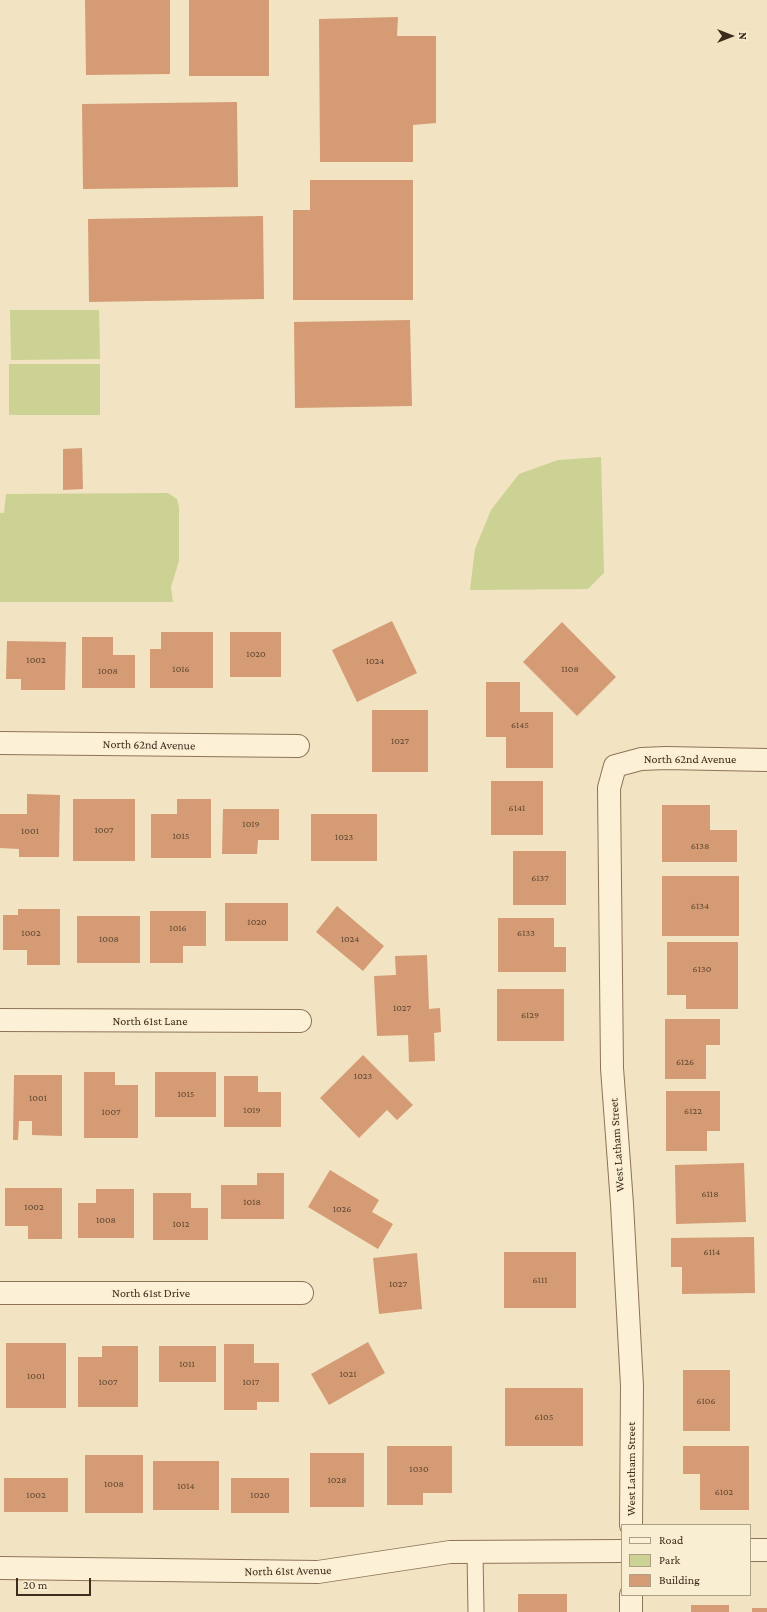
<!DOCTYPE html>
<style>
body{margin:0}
#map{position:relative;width:767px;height:1612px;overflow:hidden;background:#f2e3c2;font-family:"Crimson Pro",serif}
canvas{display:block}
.legend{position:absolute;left:621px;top:1524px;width:130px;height:72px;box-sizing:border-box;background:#f9edd2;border:1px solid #ada08a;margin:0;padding:5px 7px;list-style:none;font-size:12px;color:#3c2c1d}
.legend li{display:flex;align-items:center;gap:8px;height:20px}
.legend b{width:20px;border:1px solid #ada08a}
.north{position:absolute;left:711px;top:16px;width:40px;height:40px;-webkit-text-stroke:3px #f9edd2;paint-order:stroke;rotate:90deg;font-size:11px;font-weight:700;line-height:16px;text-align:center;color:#3c2c1d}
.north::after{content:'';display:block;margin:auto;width:14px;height:18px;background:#3c2c1d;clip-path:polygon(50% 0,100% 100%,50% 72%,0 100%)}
.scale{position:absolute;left:16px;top:1578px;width:75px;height:18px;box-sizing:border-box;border:2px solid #3c2c1d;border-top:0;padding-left:5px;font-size:12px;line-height:14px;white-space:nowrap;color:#3c2c1d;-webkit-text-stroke:3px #f9edd2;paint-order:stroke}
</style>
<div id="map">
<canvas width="767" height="1612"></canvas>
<ul class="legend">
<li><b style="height:5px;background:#fcf0d6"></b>Road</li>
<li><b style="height:11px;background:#cbd294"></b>Park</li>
<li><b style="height:11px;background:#d49b74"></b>Building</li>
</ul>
<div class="north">N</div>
<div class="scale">20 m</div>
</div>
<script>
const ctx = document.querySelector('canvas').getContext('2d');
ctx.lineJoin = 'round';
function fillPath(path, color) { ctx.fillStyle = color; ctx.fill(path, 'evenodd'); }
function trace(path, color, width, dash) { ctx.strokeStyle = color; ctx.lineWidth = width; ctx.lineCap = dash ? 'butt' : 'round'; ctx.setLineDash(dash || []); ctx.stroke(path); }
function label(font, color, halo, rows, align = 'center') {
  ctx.font = font + ' "Crimson Pro",serif'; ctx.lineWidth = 3.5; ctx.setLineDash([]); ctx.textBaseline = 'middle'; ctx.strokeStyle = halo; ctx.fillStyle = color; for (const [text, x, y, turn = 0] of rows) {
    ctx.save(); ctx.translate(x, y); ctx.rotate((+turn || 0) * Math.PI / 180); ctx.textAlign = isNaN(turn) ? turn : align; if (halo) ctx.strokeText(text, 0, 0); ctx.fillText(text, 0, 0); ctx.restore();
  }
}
const green = new Path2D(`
 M 10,310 L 99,310 L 100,359 L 11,360 Z
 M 9,364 L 100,364 L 100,415 L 9,415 Z
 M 601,457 L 604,573 L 588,589 L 470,590 L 475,549 L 491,510 L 519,474 L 558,460 Z
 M 168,493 L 177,499 L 179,507 L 179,561 L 171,587 L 173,602 L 0,602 L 0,513 L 4,513 L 6,494 Z`);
const building = new Path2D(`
 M 85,0 L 170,0 L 170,74 L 86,75 Z
 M 189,0 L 269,0 L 269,76 L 189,76 Z
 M 398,17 L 397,36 L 436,36 L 436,123 L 413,125 L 413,162 L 320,162 L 319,19 Z
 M 237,102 L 238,187 L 83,189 L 82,104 Z
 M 310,180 L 413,180 L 413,300 L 293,300 L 293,210 L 310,210 Z
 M 263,216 L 264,299 L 89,302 L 88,219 Z
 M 410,320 L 412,406 L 295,408 L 294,322 Z
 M 82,448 L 83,489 L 63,490 L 63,449 Z
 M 392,621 L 417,673 L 357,702 L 332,650 Z
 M 562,622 L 616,677 L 577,716 L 523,662 Z
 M 161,632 L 213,632 L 213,688 L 150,688 L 150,649 L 161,649 Z
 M 230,632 L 281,632 L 281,677 L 230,677 Z
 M 82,637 L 113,637 L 113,655 L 135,655 L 135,688 L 82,688 Z
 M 7,641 L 66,642 L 65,690 L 21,690 L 21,679 L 6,679 Z
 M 486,682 L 520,682 L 520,712 L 553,712 L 553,768 L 506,768 L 506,737 L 486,737 Z
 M 372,710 L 428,710 L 428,772 L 372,772 Z
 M 491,781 L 543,781 L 543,835 L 491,835 Z
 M 27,794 L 60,795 L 59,857 L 19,857 L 19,849 L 0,848 L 0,814 L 27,814 Z
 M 73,799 L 135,799 L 135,861 L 73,861 Z
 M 177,799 L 211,799 L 211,858 L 151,858 L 151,814 L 177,814 Z
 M 662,805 L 710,805 L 710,830 L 737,830 L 737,862 L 662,862 Z
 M 223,809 L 279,809 L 279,840 L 258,840 L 257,854 L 222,854 Z
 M 311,814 L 377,814 L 377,861 L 311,861 Z
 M 513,851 L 566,851 L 566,905 L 513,905 Z
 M 662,876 L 739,876 L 739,936 L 662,936 Z
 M 225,903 L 288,903 L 288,941 L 225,941 Z
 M 337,906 L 384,946 L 363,971 L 316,932 Z
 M 18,909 L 60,909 L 60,965 L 27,965 L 27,950 L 3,950 L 3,915 L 18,915 Z
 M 150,911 L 206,911 L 206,946 L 183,946 L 183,963 L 150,963 Z
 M 77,916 L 140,916 L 140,963 L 77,963 Z
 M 498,918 L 554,918 L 554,947 L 566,947 L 566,972 L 498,972 Z
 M 667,942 L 738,942 L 738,1009 L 686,1009 L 686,995 L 667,995 Z
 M 427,955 L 429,1009 L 440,1008 L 441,1032 L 434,1033 L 435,1061 L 409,1062 L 408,1035 L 377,1036 L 374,976 L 396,975 L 395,956 Z
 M 497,989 L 564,989 L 564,1041 L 497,1041 Z
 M 665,1019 L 720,1019 L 720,1045 L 706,1045 L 706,1079 L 665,1079 Z
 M 363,1055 L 413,1105 L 397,1120 L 387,1110 L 359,1138 L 320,1098 Z
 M 84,1072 L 115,1072 L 115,1085 L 138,1085 L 138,1138 L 84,1138 Z
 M 155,1072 L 216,1072 L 216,1117 L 155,1117 Z
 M 14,1075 L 62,1075 L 62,1136 L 32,1135 L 32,1121 L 19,1121 L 18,1140 L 13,1140 Z
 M 224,1076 L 258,1076 L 258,1092 L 281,1092 L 281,1127 L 224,1127 Z
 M 666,1091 L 720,1091 L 720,1131 L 707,1131 L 707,1151 L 666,1151 Z
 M 744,1163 L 746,1222 L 676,1224 L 675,1165 Z
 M 330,1170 L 379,1200 L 372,1212 L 393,1224 L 378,1249 L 308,1207 Z
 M 257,1173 L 284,1173 L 284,1219 L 221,1219 L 221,1185 L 257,1185 Z
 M 5,1188 L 62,1188 L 62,1239 L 28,1239 L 28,1226 L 5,1226 Z
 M 96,1189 L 134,1189 L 134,1238 L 78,1238 L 78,1203 L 96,1203 Z
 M 153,1193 L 191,1193 L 191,1208 L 208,1208 L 208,1240 L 153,1240 Z
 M 754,1237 L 755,1293 L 682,1294 L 682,1267 L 671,1267 L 671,1238 Z
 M 504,1252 L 576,1252 L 576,1308 L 504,1308 Z
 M 417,1253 L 422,1309 L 379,1314 L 373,1258 Z
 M 368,1342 L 385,1373 L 329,1405 L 311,1374 Z
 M 6,1343 L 66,1343 L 66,1408 L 6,1408 Z
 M 224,1344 L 254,1344 L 254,1363 L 279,1363 L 279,1402 L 257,1402 L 257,1410 L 224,1410 Z
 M 102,1346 L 138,1346 L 138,1407 L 78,1407 L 78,1357 L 102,1357 Z
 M 159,1346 L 216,1346 L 216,1382 L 159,1382 Z
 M 683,1370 L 730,1370 L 730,1431 L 683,1431 Z
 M 505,1388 L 583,1388 L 583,1446 L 505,1446 Z
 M 387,1446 L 452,1446 L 452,1493 L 423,1493 L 423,1505 L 387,1505 Z
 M 683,1446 L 749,1446 L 749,1510 L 700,1510 L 700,1474 L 683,1474 Z
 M 310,1453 L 364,1453 L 364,1507 L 310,1507 Z
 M 85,1455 L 143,1455 L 143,1513 L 85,1513 Z
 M 153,1461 L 219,1461 L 219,1510 L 153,1510 Z
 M 4,1478 L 68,1478 L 68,1512 L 4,1512 Z
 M 231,1478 L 289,1478 L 289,1513 L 231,1513 Z
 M 518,1594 L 567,1594 L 567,1612 L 518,1612 Z
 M 691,1605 L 729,1605 L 729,1612 L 691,1612 Z
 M 752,1608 L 767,1608 L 767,1612 L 752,1612 Z`);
const service = new Path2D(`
 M 475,1551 L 476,1612`);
const minor = new Path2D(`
 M 0,743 L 298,746
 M 0,1020 L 300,1021
 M 0,1293 L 302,1293
 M 631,1525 L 632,1386 L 622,1204 L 612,1068 L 609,788 L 615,766 L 641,759 L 666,758 L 767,760
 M 750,1550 L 767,1550
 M 0,1568 L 318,1572 L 450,1552 L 622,1551
 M 631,1595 L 631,1612`);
const numberNames = [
 ["1020",256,654],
 ["1002",36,660],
 ["1024",375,661],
 ["1016",181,669],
 ["1108",570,669],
 ["1008",108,671],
 ["6145",520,725],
 ["1027",400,741],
 ["6141",517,808],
 ["1019",251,824],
 ["1007",104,830],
 ["1001",30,831],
 ["1015",181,836],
 ["1023",344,837],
 ["6138",700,846],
 ["6137",540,878],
 ["6134",700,906],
 ["1020",257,922],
 ["1016",178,928],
 ["1002",31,933],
 ["6133",526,933],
 ["1008",109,939],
 ["1024",350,939],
 ["6130",702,969],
 ["1027",402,1008],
 ["6129",530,1015],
 ["6126",685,1062],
 ["1023",363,1076],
 ["1015",186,1094],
 ["1001",38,1098],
 ["1019",252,1110],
 ["6122",693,1111],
 ["1007",111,1112],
 ["6118",710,1194],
 ["1018",252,1202],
 ["1002",34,1207],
 ["1026",342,1209],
 ["1008",106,1220],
 ["1012",181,1224],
 ["6114",712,1252],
 ["6111",540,1280],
 ["1027",398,1284],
 ["1011",187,1364],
 ["1021",348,1374],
 ["1001",36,1376],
 ["1007",108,1382],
 ["1017",251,1382],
 ["6106",706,1401],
 ["6105",544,1417],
 ["1030",419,1469],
 ["1028",337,1480],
 ["1008",114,1484],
 ["1014",186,1486],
 ["6102",724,1492],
 ["1002",36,1495],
 ["1020",260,1495]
];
const streetNames = [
 ["North 62nd Avenue",149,745,1],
 ["North 62nd Avenue",690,759],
 ["North 61st Lane",150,1021],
 ["West Latham Street",617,1145,-94],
 ["North 61st Drive",151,1293],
 ["West Latham Street",631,1469,-90],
 ["North 61st Avenue",288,1571,-1]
];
fillPath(green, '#cbd294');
fillPath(building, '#d49b74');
trace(service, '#8e7457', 17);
trace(minor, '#8e7457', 24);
trace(service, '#fcf0d6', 15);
trace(minor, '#fcf0d6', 22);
label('10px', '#624833', null, numberNames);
label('12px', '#3c2c1d', '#f9edd2', streetNames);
</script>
